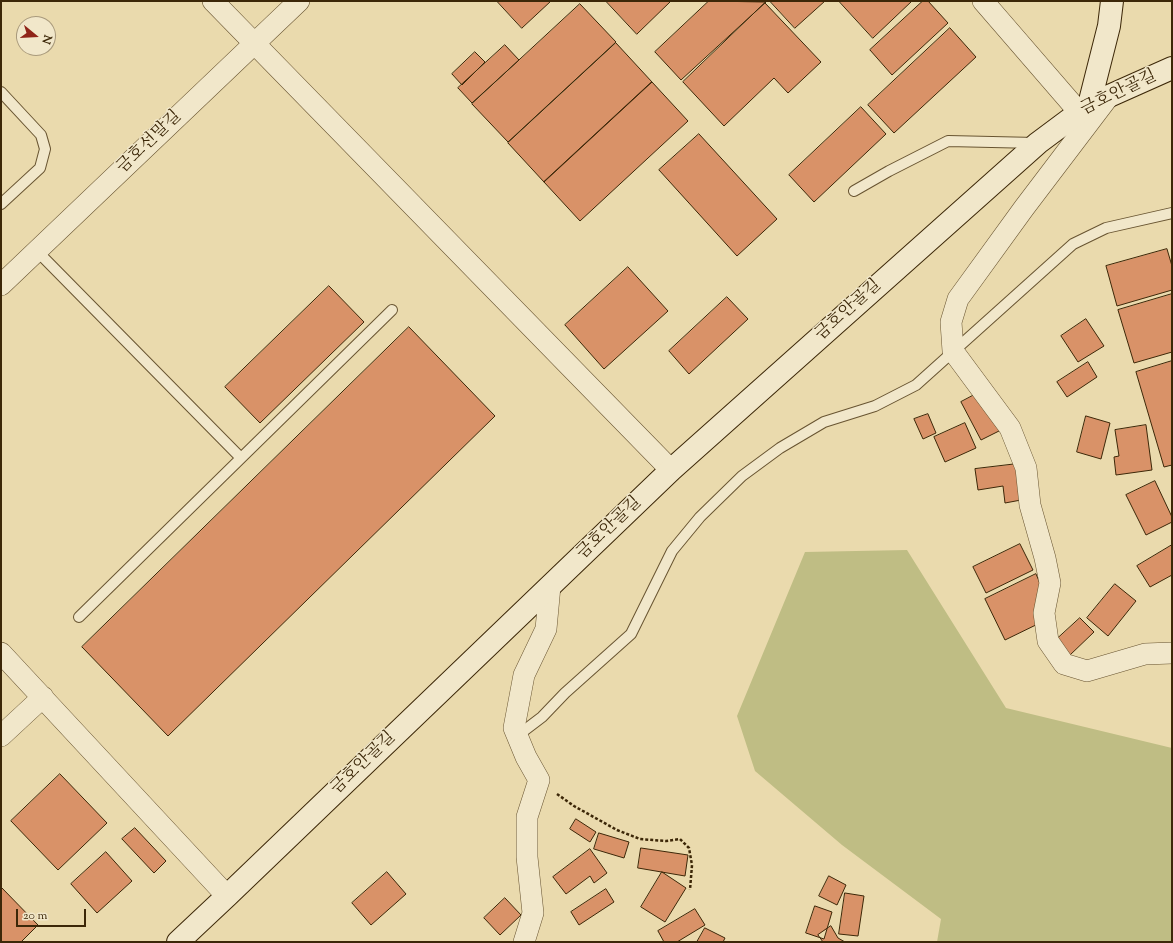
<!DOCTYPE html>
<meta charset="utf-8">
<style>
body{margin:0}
#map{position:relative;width:1173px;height:943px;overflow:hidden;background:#eadaad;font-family:"Sorts Mill Goudy",serif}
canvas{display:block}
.frame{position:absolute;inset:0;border:2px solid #3c2708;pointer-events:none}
.north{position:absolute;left:16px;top:16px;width:40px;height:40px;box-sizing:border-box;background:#f1e7ca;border:1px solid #a99a7c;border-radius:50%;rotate:108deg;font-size:11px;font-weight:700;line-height:16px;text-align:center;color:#3c2708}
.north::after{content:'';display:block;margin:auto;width:14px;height:18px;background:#8f2418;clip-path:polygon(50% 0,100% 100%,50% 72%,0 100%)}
.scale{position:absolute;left:16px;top:909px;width:70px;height:18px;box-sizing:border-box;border:2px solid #3c2708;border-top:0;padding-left:5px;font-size:12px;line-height:14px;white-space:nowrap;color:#3c2708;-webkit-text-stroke:3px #f1e7ca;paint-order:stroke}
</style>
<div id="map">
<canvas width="1173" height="943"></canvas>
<div class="frame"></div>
<div class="north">N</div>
<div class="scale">20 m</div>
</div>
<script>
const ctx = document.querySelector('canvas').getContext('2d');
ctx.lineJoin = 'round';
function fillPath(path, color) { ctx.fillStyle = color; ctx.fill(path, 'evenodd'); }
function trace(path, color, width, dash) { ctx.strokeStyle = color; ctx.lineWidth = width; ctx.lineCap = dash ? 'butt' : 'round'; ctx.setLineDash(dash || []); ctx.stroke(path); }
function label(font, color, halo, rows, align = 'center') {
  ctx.font = font + ' "Sorts Mill Goudy","Noto Serif KR",serif'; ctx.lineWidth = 3; ctx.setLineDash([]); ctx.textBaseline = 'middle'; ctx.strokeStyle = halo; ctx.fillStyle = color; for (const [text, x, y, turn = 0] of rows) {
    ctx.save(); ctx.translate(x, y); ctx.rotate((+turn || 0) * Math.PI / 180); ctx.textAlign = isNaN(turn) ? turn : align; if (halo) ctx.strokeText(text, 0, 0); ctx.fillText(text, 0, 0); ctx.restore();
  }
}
const green = new Path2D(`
 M 907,550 L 1006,708 L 1172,748 L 1172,942 L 937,942 L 941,919 L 842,845 L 755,771 L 737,716 L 805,552 Z`);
const building = new Path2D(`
 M 497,1 L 551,1 L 522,28 Z
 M 606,1 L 671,1 L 637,34 Z
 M 709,1 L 766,2 L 681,80 L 655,52 Z
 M 770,1 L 825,1 L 795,28 Z
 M 839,1 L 912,1 L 873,38 Z
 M 923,1 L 928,1 L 948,23 L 892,75 L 870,50 Z
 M 765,3 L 821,62 L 788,93 L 774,78 L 724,126 L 683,82 Z
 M 580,4 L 616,42 L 508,142 L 472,104 Z
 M 950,28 L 976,57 L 894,133 L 868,105 Z
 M 616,43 L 652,82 L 544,182 L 508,143 Z
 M 505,45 L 519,60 L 472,103 L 458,88 Z
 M 475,52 L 485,62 L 462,85 L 452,74 Z
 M 652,82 L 688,121 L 580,221 L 544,182 Z
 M 861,107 L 886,134 L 814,202 L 789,175 Z
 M 699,134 L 777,219 L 737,256 L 659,170 Z
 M 1167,249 L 1172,266 L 1172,290 L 1117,306 L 1106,266 Z
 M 628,267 L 668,311 L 604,369 L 565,325 Z
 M 329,286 L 364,322 L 260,423 L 225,387 Z
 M 1172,294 L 1172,352 L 1134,363 L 1118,310 Z
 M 727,297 L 748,319 L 689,374 L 669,351 Z
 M 1086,319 L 1104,346 L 1078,362 L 1061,336 Z
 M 409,327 L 495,416 L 168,736 L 82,647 Z
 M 1172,361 L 1172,465 L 1164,467 L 1136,372 Z
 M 1088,362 L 1097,377 L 1067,397 L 1057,382 Z
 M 980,392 L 1001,430 L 981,440 L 961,402 Z
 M 928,414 L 936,433 L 923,439 L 914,419 Z
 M 1086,416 L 1110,423 L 1101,459 L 1077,452 Z
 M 965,423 L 976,448 L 945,462 L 934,437 Z
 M 1146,425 L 1152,470 L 1116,475 L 1114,457 L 1119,456 L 1115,430 Z
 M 1017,464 L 1021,500 L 1005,503 L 1003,486 L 978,490 L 975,469 Z
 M 1155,481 L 1172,517 L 1172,522 L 1146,535 L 1126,495 Z
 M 1020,544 L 1033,570 L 986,593 L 973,567 Z
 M 1172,545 L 1172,575 L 1150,587 L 1137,566 Z
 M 1036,574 L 1042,588 L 1044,621 L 1005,640 L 985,599 Z
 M 1115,584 L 1136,601 L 1108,636 L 1087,618 Z
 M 1080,618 L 1094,632 L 1070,655 L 1056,640 Z
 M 60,774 L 107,823 L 58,870 L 11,821 Z
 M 576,819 L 596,832 L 590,842 L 570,829 Z
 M 135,828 L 166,861 L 154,873 L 122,839 Z
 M 599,833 L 629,842 L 624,858 L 594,849 Z
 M 641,848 L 688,855 L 685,876 L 638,868 Z
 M 590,849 L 607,873 L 594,883 L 590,876 L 566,894 L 553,877 Z
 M 106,852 L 132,881 L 97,913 L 71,884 Z
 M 387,872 L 406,894 L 371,925 L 352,903 Z
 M 662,872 L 686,888 L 665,922 L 641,907 Z
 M 829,876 L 846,885 L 837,905 L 819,896 Z
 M 1,887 L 38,925 L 21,942 L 1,942 Z
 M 606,889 L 614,902 L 579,925 L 571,912 Z
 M 845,893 L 864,896 L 858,936 L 839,934 Z
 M 505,898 L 521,915 L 500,935 L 484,918 Z
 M 815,906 L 832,912 L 824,939 L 806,933 Z
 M 695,909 L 705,925 L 677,942 L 664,942 L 658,931 Z
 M 831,926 L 838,938 L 845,942 L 823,942 L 818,935 Z
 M 705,928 L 725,938 L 723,942 L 697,942 Z`);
const path = new Path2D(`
 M 557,794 L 574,806 L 617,830 L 640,839 L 666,841 L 680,839 L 689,848 L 692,865 L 690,890`);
const lane = new Path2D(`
 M 1,92 L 41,135 L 45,149 L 40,168 L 1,204
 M 854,191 L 889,171 L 948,141 L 1036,143
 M 37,251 L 241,458
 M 79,617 L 392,310
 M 517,736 L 542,717 L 565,693 L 631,634 L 672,551 L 700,517 L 742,476 L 780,448 L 824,422 L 875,406 L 916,385 L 1073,244 L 1106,228 L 1172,213`);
const street = new Path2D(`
 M 213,1 L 671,470
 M 983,1 L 1079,112
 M 1109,96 L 1024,208 L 958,299 L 951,322 L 953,351 L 1010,428 L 1026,468 L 1030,505 L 1045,558 L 1050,583 L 1044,613 L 1048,641 L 1064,664 L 1087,671 L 1145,654 L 1172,653
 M 1,285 L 299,1
 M 1,653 L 227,896
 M 1,736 L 43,697
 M 524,942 L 533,913 L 527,857 L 527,817 L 539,780 L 526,757 L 514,728 L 524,675 L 546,629 L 550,586`);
const secondary = new Path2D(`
 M 1089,105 L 1109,26 L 1112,1
 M 178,942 L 227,896 L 671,470 L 1038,143 L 1089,105 L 1172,68`);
const streetNames = [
 ["금호안골길",1119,94,-26],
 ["금호선말길",150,143,-44],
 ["금호안골길",849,311,-42],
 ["금호안골길",610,529,-44],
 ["금호안골길",364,764,-44]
];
fillPath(green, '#bfbd84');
fillPath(building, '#d99268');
trace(building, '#3c2708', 1);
trace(lane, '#685431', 12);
trace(street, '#685431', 22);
trace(secondary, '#3c2708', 24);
trace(path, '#3c2708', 2.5, [3, 2]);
trace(lane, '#f1e7ca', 10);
trace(street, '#f1e7ca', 21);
trace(secondary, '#f1e7ca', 22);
label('17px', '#3c2708', '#f1e7ca', streetNames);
</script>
